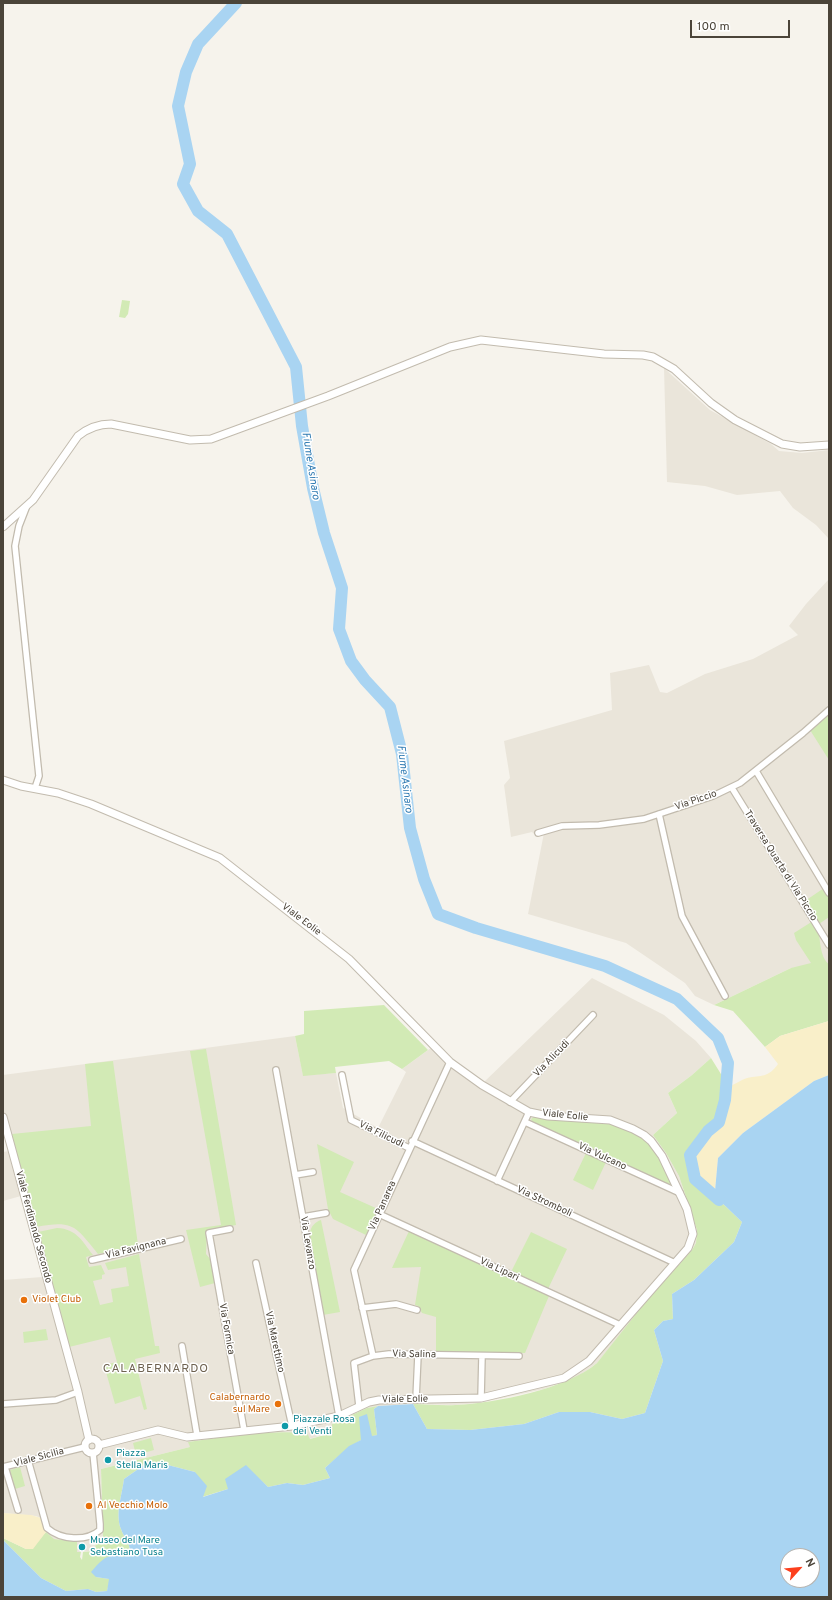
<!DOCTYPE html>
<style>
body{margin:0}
#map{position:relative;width:832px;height:1600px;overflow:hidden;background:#f6f3ec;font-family:Overpass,sans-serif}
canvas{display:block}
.frame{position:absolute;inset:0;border:4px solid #4b4439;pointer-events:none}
.north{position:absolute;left:780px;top:1548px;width:40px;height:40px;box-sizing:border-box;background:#fff;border:1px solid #b7b4b0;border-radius:50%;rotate:63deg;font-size:11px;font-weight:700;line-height:16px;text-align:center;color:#4b4439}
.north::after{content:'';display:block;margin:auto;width:14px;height:18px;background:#fc3f1d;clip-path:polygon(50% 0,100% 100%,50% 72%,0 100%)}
.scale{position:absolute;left:690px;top:20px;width:100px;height:18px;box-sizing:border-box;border:2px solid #4b4439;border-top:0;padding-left:5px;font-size:12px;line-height:14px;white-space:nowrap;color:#4b4439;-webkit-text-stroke:3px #fff;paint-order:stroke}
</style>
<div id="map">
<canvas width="832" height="1600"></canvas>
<div class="frame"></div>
<div class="north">N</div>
<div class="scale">100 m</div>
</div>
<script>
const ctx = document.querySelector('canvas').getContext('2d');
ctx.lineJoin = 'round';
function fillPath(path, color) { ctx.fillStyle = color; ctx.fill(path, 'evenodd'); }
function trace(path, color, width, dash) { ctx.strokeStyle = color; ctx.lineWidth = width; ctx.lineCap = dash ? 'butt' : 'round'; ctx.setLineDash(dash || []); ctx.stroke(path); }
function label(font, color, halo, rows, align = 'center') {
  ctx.font = font + ' Overpass,sans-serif'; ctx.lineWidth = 3; ctx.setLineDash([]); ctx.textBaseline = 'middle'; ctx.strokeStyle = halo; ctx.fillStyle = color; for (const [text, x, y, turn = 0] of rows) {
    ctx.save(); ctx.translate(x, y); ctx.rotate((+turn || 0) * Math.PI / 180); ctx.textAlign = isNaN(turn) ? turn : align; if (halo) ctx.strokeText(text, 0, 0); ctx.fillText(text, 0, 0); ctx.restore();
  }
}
const residential = new Path2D(`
 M 664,368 L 710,410 L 771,444 L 779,451 L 802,453 L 829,450 L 829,539 L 816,525 L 793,508 L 780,491 L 737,495 L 705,486 L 667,482 Z
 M 829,579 L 829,967 L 791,968 L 714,1005 L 695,996 L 685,983 L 626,943 L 528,914 L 544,833 L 534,834 L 532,832 L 511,837 L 504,785 L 510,778 L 504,741 L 612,710 L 610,673 L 649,665 L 660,692 L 667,693 L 705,674 L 753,659 L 798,635 L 789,626 L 806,604 Z
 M 592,978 L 664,1015 L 696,1041 L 711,1058 L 692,1075 L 668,1093 L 677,1113 L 653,1135 L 666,1153 L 679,1176 L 697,1230 L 696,1243 L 692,1250 L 597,1363 L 578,1377 L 544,1389 L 479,1403 L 455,1405 L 410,1404 L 378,1406 L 367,1408 L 332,1424 L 333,1432 L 309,1439 L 307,1433 L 255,1432 L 189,1442 L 190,1447 L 101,1469 L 103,1537 L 96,1540 L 95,1551 L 77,1552 L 60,1540 L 53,1539 L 46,1532 L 41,1518 L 36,1516 L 3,1513 L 3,1280 L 42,1277 L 21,1196 L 3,1201 L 3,1152 L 9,1151 L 3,1132 L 3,1075 L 295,1036 L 303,1075 L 336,1073 L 343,1108 L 378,1128 L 406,1072 L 402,1069 L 435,1045 L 456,1063 L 484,1082 Z`);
const green = new Path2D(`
 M 122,300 L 130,301 L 128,314 L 125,318 L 119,317 Z
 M 829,714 L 829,760 L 810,730 Z
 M 824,888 L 829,897 L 829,917 L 819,924 L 805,901 Z
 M 813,921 C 815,925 818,929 819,933 C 820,942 821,959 829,964 L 829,1021 L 780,1036 L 765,1047 L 733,1011 L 714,1005 L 791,968 L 811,963 L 796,940 L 794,933 Z
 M 384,1005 L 428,1050 L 402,1069 L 389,1061 L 335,1067 L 336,1073 L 303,1076 L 295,1036 L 304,1034 L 304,1011 Z
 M 206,1049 L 236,1225 L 207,1231 L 206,1254 L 211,1260 L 215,1283 L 200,1287 L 186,1230 L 221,1225 L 190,1051 Z
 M 711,1058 L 729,1087 L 727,1111 L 719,1127 L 701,1145 L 693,1160 L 695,1170 L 700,1180 L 715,1191 L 719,1200 L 742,1222 L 734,1242 L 694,1280 L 672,1294 L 673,1319 L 663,1321 L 654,1330 L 663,1361 L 645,1413 L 622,1419 L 590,1412 L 559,1412 L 524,1424 L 470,1430 L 427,1429 L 413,1404 C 427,1404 442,1406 456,1405 C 496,1403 567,1389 597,1363 L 644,1304 L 692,1250 L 696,1243 L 697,1230 L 679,1176 L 666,1153 L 653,1135 L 677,1113 L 668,1093 L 692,1075 Z
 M 113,1061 L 138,1245 L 98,1254 C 75,1226 74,1220 36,1227 L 12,1134 L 91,1126 L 85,1064 Z
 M 535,1116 C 573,1119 626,1115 653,1149 C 662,1160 667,1174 673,1187 L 533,1123 L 531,1119 Z
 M 317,1144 L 354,1162 L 340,1192 L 378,1209 L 366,1235 L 333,1219 L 328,1209 Z
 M 586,1153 L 606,1162 L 593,1190 L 573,1180 Z
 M 321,1220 L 340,1312 L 323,1315 C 319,1296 307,1251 310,1233 C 311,1226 315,1222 321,1220 Z
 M 57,1228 C 77,1229 82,1241 93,1255 L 86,1257 L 89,1267 L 101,1265 L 105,1274 L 102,1275 L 102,1279 L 93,1281 L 100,1305 L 113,1302 L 111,1289 L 129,1286 L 126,1267 L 108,1270 L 105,1263 L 139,1254 L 155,1346 L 159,1346 L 160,1353 L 135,1359 L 147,1409 L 144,1410 L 140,1396 L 115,1404 L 104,1365 L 117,1362 L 110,1337 L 69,1347 L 38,1232 Z
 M 409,1231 L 549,1296 L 525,1353 L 436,1352 L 436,1317 L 422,1313 L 418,1306 L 415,1305 L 421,1267 L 392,1268 Z
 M 531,1232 L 567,1249 L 548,1289 L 511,1272 Z
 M 46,1329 L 48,1340 L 24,1343 L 23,1332 Z
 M 378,1406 L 374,1409 L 377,1435 C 355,1439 342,1454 325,1468 L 330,1478 L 303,1485 L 287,1483 L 268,1487 L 253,1473 L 228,1489 L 202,1497 L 195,1472 L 156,1462 L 144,1465 L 124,1479 C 122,1495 115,1514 121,1529 C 124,1538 130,1542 130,1552 L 123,1557 L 114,1554 L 96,1577 L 110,1579 L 107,1591 L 96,1592 L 88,1589 L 66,1591 L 41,1578 L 3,1540 L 3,1538 L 26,1549 L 46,1532 L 54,1539 L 77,1542 L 77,1552 L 81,1552 L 80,1557 L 82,1560 L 83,1552 L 95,1551 L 96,1540 L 103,1537 L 101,1469 L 190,1447 L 188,1442 C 228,1436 267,1430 307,1433 L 310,1439 L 332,1433 L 332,1424 L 367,1408 Z
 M 151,1438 L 154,1450 L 136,1455 L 133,1443 Z
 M 20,1467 L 25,1486 L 15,1489 L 10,1470 Z`);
const sand = new Path2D(`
 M 829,1021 L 829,1075 L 814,1081 L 743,1133 L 718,1158 L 715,1191 C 699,1179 684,1164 702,1143 C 707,1137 715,1133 719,1126 C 727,1114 728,1101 729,1087 C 735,1084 741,1080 747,1078 C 762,1075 768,1078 778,1064 L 765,1047 L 780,1036 Z
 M 3,1513 L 31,1515 L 41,1518 L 46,1532 L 33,1549 L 26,1549 L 3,1538 Z`);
const water = new Path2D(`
 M 829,1075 L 829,1597 L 3,1597 L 3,1540 L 41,1578 L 66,1591 L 88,1589 L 96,1592 L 107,1591 L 109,1579 L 96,1577 L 91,1572 C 101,1561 107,1552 123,1557 L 130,1552 C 130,1542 124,1538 121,1529 C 115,1514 122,1495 124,1479 L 144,1465 L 156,1462 L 195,1472 L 207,1486 L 203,1497 L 228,1489 L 225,1479 L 246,1465 L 268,1487 L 287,1483 L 303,1485 L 330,1478 L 325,1468 L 349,1446 L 361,1440 L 359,1417 L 367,1414 L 372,1436 L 377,1435 L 374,1409 L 378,1406 L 413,1404 L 427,1429 L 470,1430 L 524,1424 L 559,1412 L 590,1412 L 622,1419 L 645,1413 L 663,1361 L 654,1330 L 663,1321 L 673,1319 L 672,1294 L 694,1280 L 734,1242 L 742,1222 L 719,1200 L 715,1191 L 718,1158 L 743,1133 L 814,1081 ZM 788,1556 L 812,1556 L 812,1580 L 788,1580 Z`);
const river = new Path2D(`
 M 236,3 L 198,44 L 186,72 L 178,106 L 190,164 L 183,184 L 198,211 L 227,234 L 296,367 L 302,426 L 313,488 L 324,533 L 342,588 L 339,629 L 351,661 L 365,680 L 390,707 L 402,754 L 410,828 L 424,879 L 438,914 L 476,928 L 605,966 L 677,999 L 718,1038 L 728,1063 L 725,1100 L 719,1122 L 708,1131 L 690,1155 L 695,1179 L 719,1200`);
const minor = new Path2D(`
 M 26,508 L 19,526 L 15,546 L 39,776 L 35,788
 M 756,771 L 829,893
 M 732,788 L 829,945
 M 659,814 L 682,916 L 725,996
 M 538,833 L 562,826 L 599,825 L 644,819 L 713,796 L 740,783 L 803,733 L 829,710
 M 276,1070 L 339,1416
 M 342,1075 L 351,1120 L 409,1148
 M 510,1102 L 593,1015
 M 525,1122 L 680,1193
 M 412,1141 L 675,1263
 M 295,1175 L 313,1172
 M 497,1181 L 529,1112
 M 379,1214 L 620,1325
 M 303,1217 L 326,1213
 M 230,1229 L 209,1233 L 244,1430
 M 92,1260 L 181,1239
 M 256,1263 L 292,1426
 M 362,1308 L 396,1304 L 417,1310
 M 182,1346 L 197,1435
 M 373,1356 L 354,1270 L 450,1062
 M 481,1398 L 482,1356
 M 416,1399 L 418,1355
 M 3,1404 L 56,1400 L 78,1392
 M 359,1406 L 354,1363 L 373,1356 L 389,1354 L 519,1356
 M 28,1460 L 47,1528 C 61,1540 86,1542 100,1530 L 100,1524 L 93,1453
 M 3,1467 L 85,1447
 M 5,1467 L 18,1510`);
const tertiary = new Path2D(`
 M 3,527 L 33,500 L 78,436 C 88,428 98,424 111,424 L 190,440 L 211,439 L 328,396 L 450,347 L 481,340 L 604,354 L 643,355 L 653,357 L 674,369 L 711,403 L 735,420 L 782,444 L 800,447 L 829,445
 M 3,780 L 21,786 L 58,793 L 91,804 L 220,858 L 349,959 L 450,1062 L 482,1085 L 529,1112 L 548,1116 L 610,1120 L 633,1129 L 644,1135 L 651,1141 L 662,1156 L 687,1209 L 693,1234 L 688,1248 L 589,1361 L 564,1378 L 481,1398 L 379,1400 L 369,1402 L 339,1416 L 292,1426 L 187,1437 L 158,1430 L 99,1445
 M 3,1117 L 78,1392 L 89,1440
 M85 1446a7 7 0 1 1 14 0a7 7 0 1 1-14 0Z`);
const markers = [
 [24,1300,4,"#e8710a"],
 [278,1404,4,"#e8710a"],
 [285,1426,4,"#0f9aa8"],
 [108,1460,4,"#0f9aa8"],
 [89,1506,4,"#e8710a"],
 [82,1547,4,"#0f9aa8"]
];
const streetNames = [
 ["Via Piccio",696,801,-19],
 ["Traversa Quarta di Via Piccio",780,866,58],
 ["Viale Eolie",301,920,37],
 ["Via Alicudi",552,1059,-46],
 ["Viale Eolie",565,1116,6],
 ["Via Filicudi",381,1135,26],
 ["Via Vulcano",602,1157,25],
 ["Via Stromboli",544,1202,25],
 ["Via Panarea",383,1206,-66],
 ["Viale Ferdinando Secondo",33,1227,75],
 ["Via Levanzo",307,1243,81],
 ["Via Favignana",136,1249,-14],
 ["Via Lipari",499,1270,25],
 ["Via Formica",226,1329,80],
 ["Via Marettimo",274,1342,78],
 ["Via Salina",414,1355,1],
 ["Viale Eolie",405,1400,-1],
 ["Viale Sicilia",39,1458,-15]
];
const foodNames = [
 ["Violet Club",32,1300],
 ["Calabernardo",270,1398,"right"],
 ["sul Mare",270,1410,"right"],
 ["Al Vecchio Molo",97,1506]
];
const cultureNames = [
 ["Piazzale Rosa",293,1420],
 ["dei Venti",293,1432],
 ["Piazza",116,1454],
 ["Stella Maris",116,1466],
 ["Museo del Mare",90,1541],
 ["Sebastiano Tusa",90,1553]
];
const waterNames = [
 ["Fiume Asinaro",310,466,81],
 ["Fiume Asinaro",404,779,83]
];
const quarterNames = [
 ["CALABERNARDO",156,1370]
];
fillPath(residential, '#eae5da');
fillPath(green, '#d2eab5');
fillPath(sand, '#f9efc9');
fillPath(water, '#a9d4f2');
trace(river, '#a9d4f2', 12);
trace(minor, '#c2bbae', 8);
trace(tertiary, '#c2bbae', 9);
trace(minor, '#fff', 5.5);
trace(tertiary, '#fff', 7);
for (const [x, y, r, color] of markers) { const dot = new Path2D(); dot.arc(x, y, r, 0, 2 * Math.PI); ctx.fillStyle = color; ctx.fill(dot); trace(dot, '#fff', 1.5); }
label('10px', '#4b4439', '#fff', streetNames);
label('10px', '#c56008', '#fff', foodNames, 'left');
label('10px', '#0d838f', '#fff', cultureNames, 'left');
label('italic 11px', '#2e7ab2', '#fff', waterNames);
ctx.letterSpacing = '1px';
label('12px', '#6e6250', '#fff', quarterNames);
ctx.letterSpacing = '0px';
</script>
